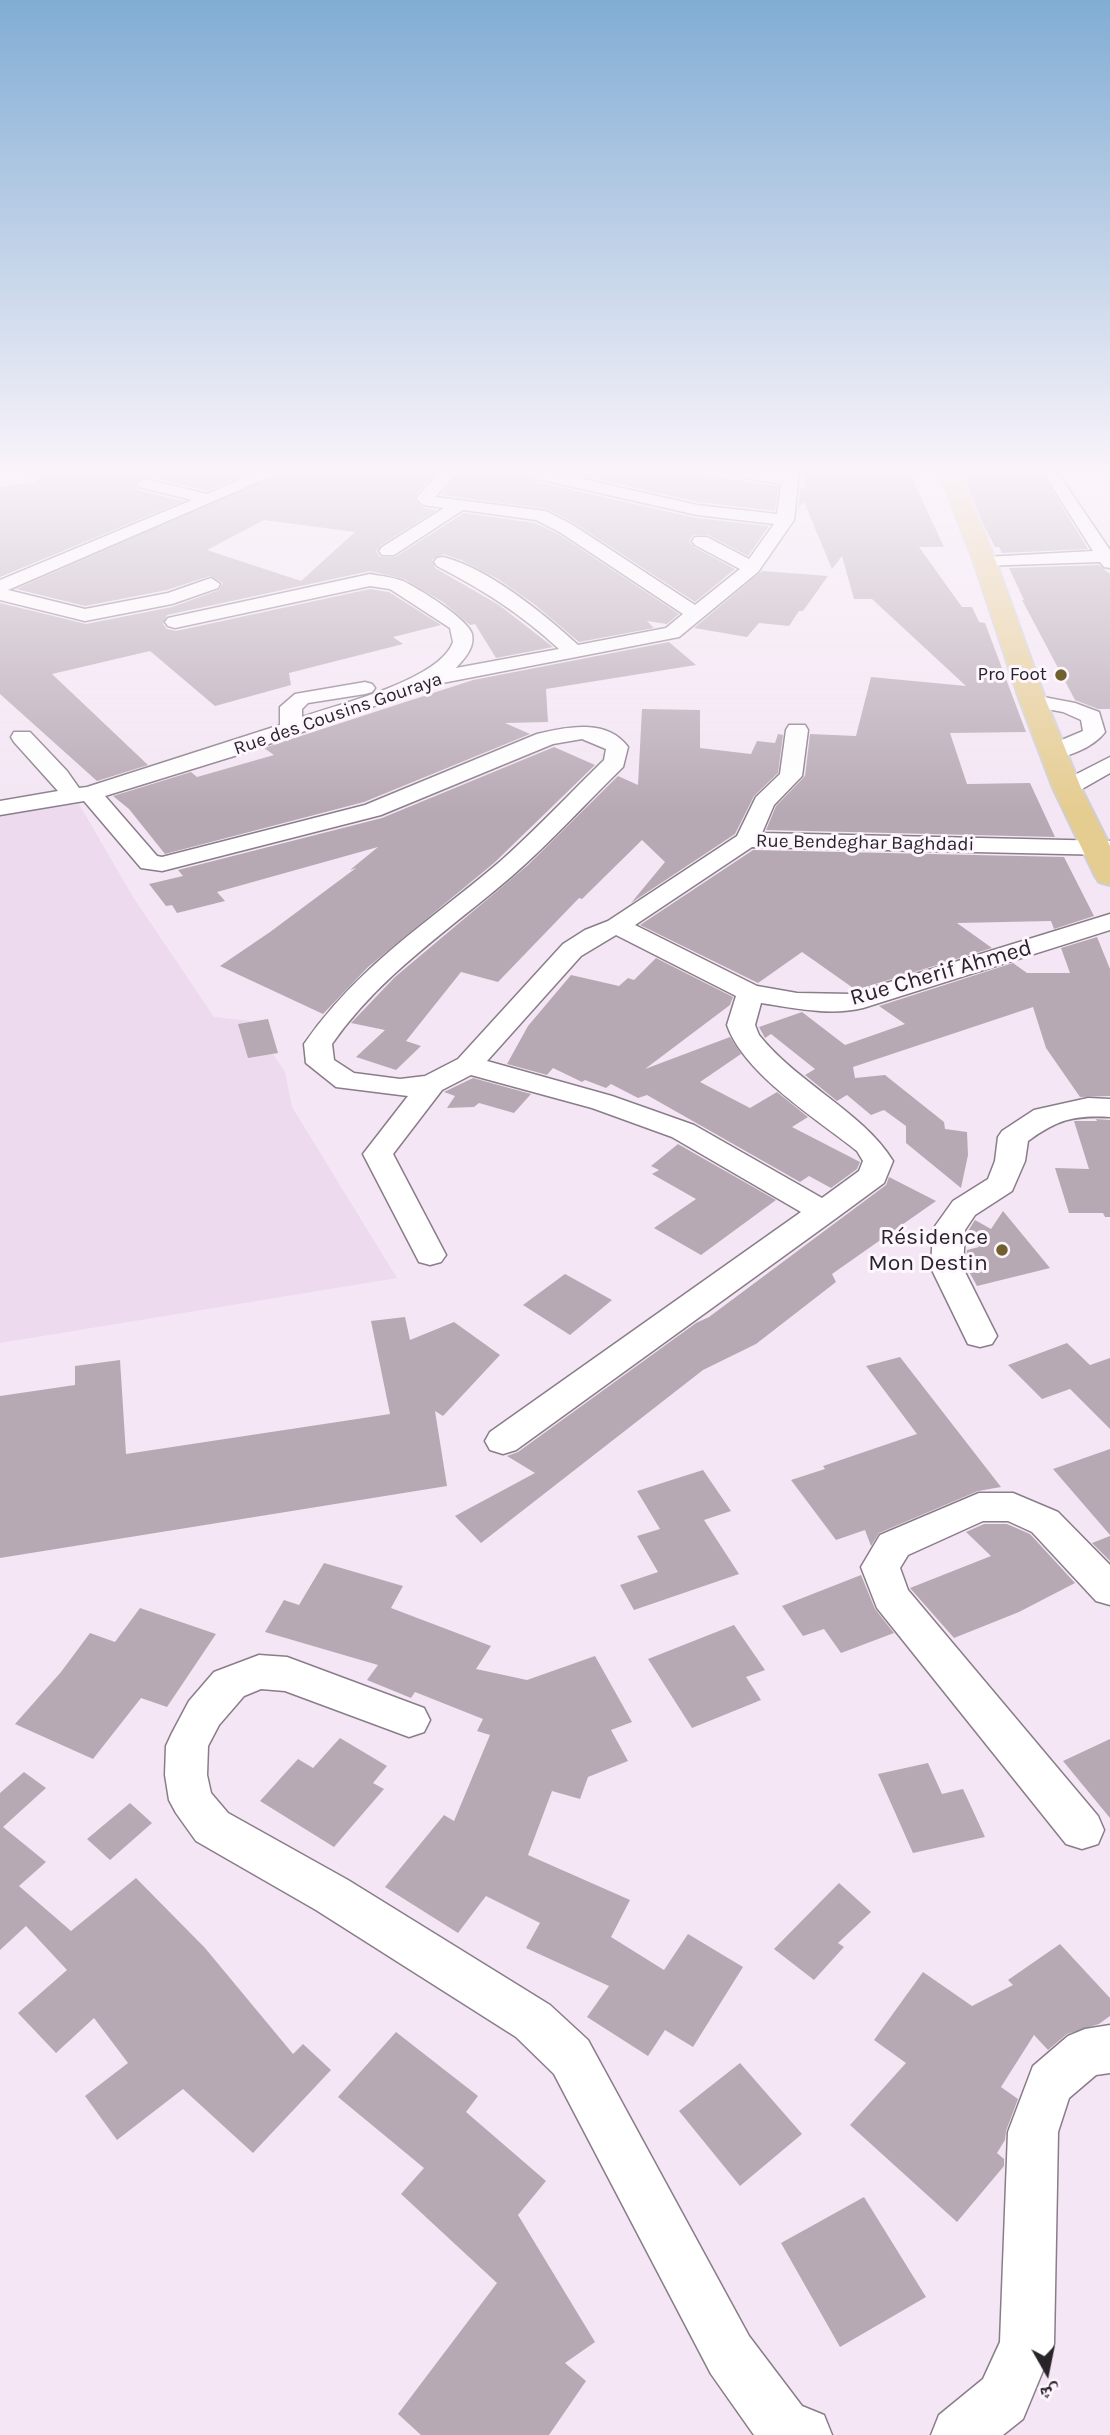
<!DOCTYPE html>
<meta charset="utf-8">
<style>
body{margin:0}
#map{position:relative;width:1110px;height:2435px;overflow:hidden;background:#f4e6f4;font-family:Karla,"Noto Naskh Arabic",sans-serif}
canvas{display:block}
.north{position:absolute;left:1012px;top:2337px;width:70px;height:70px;-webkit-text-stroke:5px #fef6fe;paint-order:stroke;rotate:171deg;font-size:19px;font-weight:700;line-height:28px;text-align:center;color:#292429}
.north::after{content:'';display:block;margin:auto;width:24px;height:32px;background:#292429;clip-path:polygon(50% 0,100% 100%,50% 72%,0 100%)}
</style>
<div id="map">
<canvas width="1110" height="2435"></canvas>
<div class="north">ش</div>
</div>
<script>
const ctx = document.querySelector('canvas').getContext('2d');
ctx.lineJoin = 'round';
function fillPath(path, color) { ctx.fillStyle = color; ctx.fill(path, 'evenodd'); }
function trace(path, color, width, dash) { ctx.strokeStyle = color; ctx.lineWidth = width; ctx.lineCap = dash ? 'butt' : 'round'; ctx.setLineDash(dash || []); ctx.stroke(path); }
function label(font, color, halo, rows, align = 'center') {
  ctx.font = font + ' Karla,sans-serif'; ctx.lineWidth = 6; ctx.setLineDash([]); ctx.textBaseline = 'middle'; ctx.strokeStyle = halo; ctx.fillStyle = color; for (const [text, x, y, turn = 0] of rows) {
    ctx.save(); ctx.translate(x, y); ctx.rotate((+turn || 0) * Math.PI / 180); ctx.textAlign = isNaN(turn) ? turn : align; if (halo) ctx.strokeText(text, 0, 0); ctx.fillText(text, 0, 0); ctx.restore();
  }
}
const built = new Path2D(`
 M 79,804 L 133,897 L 214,1017 L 251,1021 L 285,1072 L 292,1107 L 397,1278 L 0,1343 L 0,814 Z`);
const building = new Path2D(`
 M 30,472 L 250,472 L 207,491 L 146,476 L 138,479 L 135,485 L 138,490 L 184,501 L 0,577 L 0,487 L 37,482 Z
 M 283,472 L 437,472 L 413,498 L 423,508 L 437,510 L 381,545 L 376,551 L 380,557 L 395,557 L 464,513 L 535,523 L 560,535 L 679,614 L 667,624 L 647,621 L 654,628 L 579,642 L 534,604 L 498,579 L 461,560 L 443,554 L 432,560 L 435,568 L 499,605 L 553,647 L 496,658 L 475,624 L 470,625 L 443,602 L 404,579 L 370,571 L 167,615 L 163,624 L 167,629 L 176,631 L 370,589 L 389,592 L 441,625 L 393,637 L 403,644 L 289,673 L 291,685 L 215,706 L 150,651 L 52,674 L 148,765 L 97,781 L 0,694 L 0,603 L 86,624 L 172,607 L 219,590 L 223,583 L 210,576 L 167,590 L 85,606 L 16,589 ZM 264,520 L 355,532 L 301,581 L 207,550 Z
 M 461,472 L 518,472 L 528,480 L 696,518 L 769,526 L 748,556 L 708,535 L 693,535 L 689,541 L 694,547 L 735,569 L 695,602 L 574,523 L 547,509 L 441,495 Z
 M 566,472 L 684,472 L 778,486 L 775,511 L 697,502 Z
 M 806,472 L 863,475 L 862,472 L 909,472 L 944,547 L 919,547 L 962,607 L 972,607 L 979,622 L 985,623 L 1026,732 L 950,733 L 967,784 L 1030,783 L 1055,837 L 766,830 L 776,806 L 805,776 L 810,734 L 856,736 L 871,677 L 966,686 L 872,599 L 854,599 L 842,556 L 832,569 L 804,502 L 798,508 L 800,488 L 805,488 Z
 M 962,472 L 1041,472 L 1088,549 L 1002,553 L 999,547 L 995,547 L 984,526 Z
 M 1099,565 L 1110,574 L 1110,709 L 1098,709 L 1075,700 L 1022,600 L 1024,600 L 1009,568 Z
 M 762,571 L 828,576 L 803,611 L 799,611 L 789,626 L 759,623 L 747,637 L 694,628 Z
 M 669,642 L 696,665 L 546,689 L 548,722 L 505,723 L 530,734 L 364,802 L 165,854 L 129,809 L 113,796 L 191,772 L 197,777 L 274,755 L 264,748 L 473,680 Z
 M 642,709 L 700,710 L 700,748 L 751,754 L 757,741 L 775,743 L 778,734 L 783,735 L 778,773 L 754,796 L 735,834 L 631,903 L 665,862 L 642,840 L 582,899 L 579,898 L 498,982 L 461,972 L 406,1041 L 421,1046 L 396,1070 L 356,1057 L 385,1030 L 351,1023 L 395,977 L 528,865 L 618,776 L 638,785 Z
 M 554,747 L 595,765 L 494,863 L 368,967 L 323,1014 L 220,966 L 270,932 L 356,868 L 350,870 L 378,847 L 217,892 L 225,901 L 177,913 L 172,905 L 166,906 L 149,884 L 183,876 L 178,870 L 382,818 Z
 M 753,850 L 1064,857 L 1094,916 L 1054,929 L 1051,921 L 957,923 L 992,948 L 856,990 L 802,952 L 758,983 L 640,925 Z
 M 1097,937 L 1110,969 L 1110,1096 L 1080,1097 L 1046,1048 L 1033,1007 L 853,1067 L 855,1078 L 885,1075 L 944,1122 L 945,1129 L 967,1132 L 968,1155 L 961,1188 L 906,1143 L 906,1126 L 884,1110 L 871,1115 L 847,1095 L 837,1101 L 805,1075 L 815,1069 L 771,1034 L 765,1038 L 759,1027 L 802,1012 L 845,1045 L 905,1024 L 879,1006 L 1013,963 L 1027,973 L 1070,973 L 1061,948 Z
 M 656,958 L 733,997 L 730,1005 L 645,1069 L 730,1037 L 741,1054 L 700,1082 L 750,1108 L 777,1092 L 808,1117 L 792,1127 L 860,1162 L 857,1169 L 831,1188 L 809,1176 L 800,1182 L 647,1095 L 638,1098 L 611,1084 L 606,1088 L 585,1080 L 582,1082 L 553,1068 L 547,1075 L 507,1064 L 528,1026 L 571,975 L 619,986 L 628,978 L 634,980 Z
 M 268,1019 L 278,1053 L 248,1058 L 238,1024 Z
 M 473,1078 L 531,1094 L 514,1113 L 479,1103 L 474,1107 L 447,1108 L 455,1096 L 444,1092 Z
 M 1096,1119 L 1110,1120 L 1110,1217 L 1105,1217 L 1103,1213 L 1069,1213 L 1055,1168 L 1089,1169 L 1074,1121 L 1097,1121 Z
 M 678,1144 L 776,1200 L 701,1255 L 654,1228 L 696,1199 L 652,1174 L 659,1170 L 651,1166 Z
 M 889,1177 L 936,1201 L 832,1274 L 836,1282 L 756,1344 L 703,1370 L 481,1543 L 455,1516 L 535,1473 L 507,1456 L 518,1452 L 696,1323 L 709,1317 L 886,1185 Z
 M 1003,1211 L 1050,1268 L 977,1286 L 966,1266 L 967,1250 L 979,1247 L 968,1231 L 975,1220 L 991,1229 Z
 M 565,1274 L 612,1300 L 570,1335 L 523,1305 Z
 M 405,1317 L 410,1340 L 454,1322 L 500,1355 L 443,1416 L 435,1411 L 447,1486 L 0,1558 L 0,1396 L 75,1385 L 75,1366 L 120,1360 L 126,1454 L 390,1414 L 371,1321 Z
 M 1067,1343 L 1090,1365 L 1110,1358 L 1110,1429 L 1070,1389 L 1042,1399 L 1008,1365 Z
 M 900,1357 L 1001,1487 L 978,1491 L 879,1533 L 871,1546 L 865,1530 L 836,1540 L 791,1480 L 825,1469 L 823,1466 L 917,1434 L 866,1366 Z
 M 1110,1449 L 1110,1535 L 1053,1469 Z
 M 703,1470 L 731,1511 L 704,1520 L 739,1574 L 634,1610 L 620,1585 L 658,1572 L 637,1536 L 660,1529 L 637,1491 Z
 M 984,1524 L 1007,1524 L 1030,1534 L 1075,1583 L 1019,1612 L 954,1638 L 910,1588 L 991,1556 L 966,1532 Z
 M 1110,1536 L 1110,1561 L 1092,1543 Z
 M 324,1563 L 403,1586 L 391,1608 L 491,1646 L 476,1669 L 527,1680 L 595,1656 L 632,1722 L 611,1730 L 628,1761 L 588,1777 L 580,1799 L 552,1791 L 528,1855 L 630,1900 L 611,1937 L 664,1970 L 688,1934 L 743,1967 L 693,2047 L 665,2030 L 648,2056 L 587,2017 L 609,1986 L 526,1948 L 540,1923 L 486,1896 L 458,1933 L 385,1887 L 444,1815 L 454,1821 L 490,1735 L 477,1731 L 483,1719 L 415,1692 L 411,1698 L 367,1680 L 378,1665 L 265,1632 L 284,1600 L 299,1605 Z
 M 861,1575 L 875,1609 L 894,1633 L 841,1653 L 824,1629 L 803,1636 L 782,1606 Z
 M 140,1608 L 216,1634 L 167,1707 L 141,1698 L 93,1759 L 15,1724 L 61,1672 L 90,1633 L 115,1642 Z
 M 734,1625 L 765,1670 L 746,1677 L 761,1700 L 692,1728 L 648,1659 Z
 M 340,1738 L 387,1766 L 373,1783 L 384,1789 L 334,1847 L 260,1801 L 298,1759 L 313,1768 Z
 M 1110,1739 L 1110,1818 L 1063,1761 Z
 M 928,1763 L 942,1794 L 963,1789 L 985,1837 L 913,1853 L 878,1774 Z
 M 24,1772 L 46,1788 L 3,1827 L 46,1862 L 19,1886 L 71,1931 L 136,1878 L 205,1948 L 293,2054 L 303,2044 L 331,2070 L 253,2153 L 183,2089 L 117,2140 L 85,2096 L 128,2063 L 94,2018 L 56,2053 L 18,2013 L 67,1970 L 26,1926 L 0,1950 L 0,1793 Z
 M 130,1803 L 152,1823 L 110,1860 L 87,1839 Z
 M 839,1883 L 871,1912 L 838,1943 L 844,1947 L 814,1980 L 774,1949 Z
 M 1060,1944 L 1110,1998 L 1110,2016 L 1099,2024 L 1067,2034 L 1048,2050 L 1034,2035 L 1001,2087 L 1018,2099 L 1006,2131 L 1005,2140 L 997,2153 L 1004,2159 L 1004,2166 L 957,2222 L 850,2125 L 906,2063 L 874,2040 L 923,1972 L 972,2006 L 1013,1985 L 1008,1980 Z
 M 396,2032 L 478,2096 L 466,2112 L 546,2181 L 518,2215 L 595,2342 L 565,2363 L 586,2381 L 549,2435 L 421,2435 L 398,2414 L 497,2283 L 401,2194 L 424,2168 L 338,2097 Z
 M 740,2063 L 802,2134 L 740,2186 L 679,2111 Z
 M 864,2197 L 926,2297 L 840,2347 L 781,2243 Z`);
const minor = new Path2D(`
 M 258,472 L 281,472 L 8,590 L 85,609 L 168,593 L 211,578 L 220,584 L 218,588 L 172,604 L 85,621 L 0,600 L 0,580 L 192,500 L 139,487 L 137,484 L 139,481 L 145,479 L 207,494 Z
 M 441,472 L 459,472 L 435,497 L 546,511 L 573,525 L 695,605 L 740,569 L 695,545 L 692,541 L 695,537 L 707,537 L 749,559 L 774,524 L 697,515 L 529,477 L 521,472 L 552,472 L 697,505 L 777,514 L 781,484 L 742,477 L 734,472 L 799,472 L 794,520 L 758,572 L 679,637 L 432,685 L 244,753 L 105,796 L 157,856 L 162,857 L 365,805 L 537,734 C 566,727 607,718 628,747 L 623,767 C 586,803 551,842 512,876 C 449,930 380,975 332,1044 L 334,1060 L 354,1073 L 400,1079 L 425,1076 L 458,1059 L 563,944 L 585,930 L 608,921 L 737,836 L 756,797 L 780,774 L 786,730 L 789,725 L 805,725 L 808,730 L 802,776 L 774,805 L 762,833 L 1110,841 L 1110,855 L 752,847 L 635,925 L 757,986 L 797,993 L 851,994 L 1110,914 L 1110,930 L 863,1008 C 831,1016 793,1008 761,1003 L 755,1025 L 759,1035 C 797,1083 864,1113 893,1161 L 884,1183 L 835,1219 L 516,1450 L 503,1454 L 490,1450 L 485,1441 L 490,1432 L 801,1212 L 672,1137 L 592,1108 L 471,1075 L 442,1090 L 393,1154 L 446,1255 L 441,1262 L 430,1265 L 419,1262 L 363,1154 L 408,1096 L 336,1087 L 306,1063 L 304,1044 C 358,966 425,925 496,865 C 534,832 568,795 604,760 L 606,749 L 582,739 L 553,744 L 381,815 L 162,871 L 141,868 L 84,801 L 0,815 L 0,801 L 58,791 L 14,742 L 11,737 L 14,732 L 30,732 L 67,771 L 79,788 L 87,787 L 280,725 L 280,707 L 295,694 L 365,682 L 372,684 L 375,688 L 372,692 L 365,694 L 308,703 L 302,709 L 302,717 C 339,704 440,680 453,642 L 450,628 L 390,589 L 370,586 L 175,628 L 168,626 L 165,622 L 168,618 L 370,574 C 380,576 393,577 403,581 C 418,588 468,619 472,634 C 475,648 464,659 456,668 L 559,649 C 520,613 483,590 437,566 L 434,562 L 437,558 L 443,557 C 488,568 544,614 578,645 L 666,628 L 683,614 L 561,533 L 536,520 L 463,510 L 394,555 L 382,555 L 379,551 L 382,547 L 444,508 L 423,505 L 416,498 ZM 616,935 L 736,996 L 727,1025 C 744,1074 817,1119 857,1151 L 863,1161 L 859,1171 L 822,1198 L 694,1125 L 612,1096 L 487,1061 L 581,956 Z
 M 1043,472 L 1057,472 L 1110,550 L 1110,568 L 1104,567 L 1100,562 L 979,566 L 976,562 L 979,558 L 985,557 L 1093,551 Z
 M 1033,695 L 1075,703 L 1099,712 L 1105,732 C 1094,747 1063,761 1045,757 L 1042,752 L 1045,747 L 1083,731 L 1081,720 L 1063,712 L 1026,705 L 1023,701 L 1026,697 Z
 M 1110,757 L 1110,773 L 1075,793 L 1059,793 L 1056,788 L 1059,783 Z
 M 1088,1098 L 1110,1099 L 1110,1117 C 1073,1115 1057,1120 1028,1141 L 1025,1161 L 1012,1191 L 975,1215 L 965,1230 L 963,1268 L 997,1336 L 992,1344 L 980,1347 L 968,1344 L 931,1268 L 933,1229 L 953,1201 L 988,1179 L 995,1161 L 998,1137 L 1002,1131 L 1034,1110 Z
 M 979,1493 L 1013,1493 L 1058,1512 L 1110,1565 L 1110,1605 L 1096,1601 L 1032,1532 L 1008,1521 L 983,1521 L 908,1555 L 900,1568 L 908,1590 L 1098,1816 L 1104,1830 L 1098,1844 L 1082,1849 L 1066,1844 L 877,1608 L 861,1567 L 880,1535 Z
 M 259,1655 L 287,1657 L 424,1708 L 430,1720 L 424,1732 L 409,1737 L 285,1691 L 261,1689 L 244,1696 L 219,1725 L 208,1746 L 207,1775 L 211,1793 L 228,1813 L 348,1880 L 550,2005 L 588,2040 L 749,2336 L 802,2406 L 824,2415 L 832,2435 L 754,2435 L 711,2374 L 554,2074 L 516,2037 L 316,1910 L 196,1841 L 176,1813 L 169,1800 L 165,1775 L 166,1746 L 172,1733 L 189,1701 L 214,1672 Z
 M 1110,2025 L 1110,2073 L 1096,2075 L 1069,2098 L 1058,2132 L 1054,2344 L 1023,2419 L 1003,2435 L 931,2435 L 939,2415 L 983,2379 L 1000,2342 L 1008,2132 L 1033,2066 L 1068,2036 L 1085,2029 Z`);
const major = new Path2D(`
 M 939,472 L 959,472 L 996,562 L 1046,701 L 1081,788 L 1110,846 L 1110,885 L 1099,882 L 1095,876 L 1053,788 L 1020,701 L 974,562 Z`);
const markers = [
 [1061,675,7,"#70602d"],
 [1002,1250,7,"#70602d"]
];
const farPoinames = [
 ["Pro Foot",1047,675]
];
const farStreetnames = [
 ["Rue des Cousins Gouraya",338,714,-19],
 ["Rue Bendeghar Baghdadi",865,843,1]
];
const streetNames = [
 ["Rue Cherif Ahmed",941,973,-16]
];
const poiNames = [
 ["Résidence",988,1237],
 ["Mon Destin",988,1263]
];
fillPath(built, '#eddaee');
fillPath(building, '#b7a9b4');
trace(minor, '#897d89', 3);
trace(major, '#d0cfd0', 4);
fillPath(minor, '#fff');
fillPath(major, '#e5cc90');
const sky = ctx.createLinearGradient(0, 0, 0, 813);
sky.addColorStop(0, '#81add4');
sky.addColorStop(0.58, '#faf4fa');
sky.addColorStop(1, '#faf4fa00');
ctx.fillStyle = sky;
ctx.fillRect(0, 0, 1110, 813);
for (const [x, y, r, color] of markers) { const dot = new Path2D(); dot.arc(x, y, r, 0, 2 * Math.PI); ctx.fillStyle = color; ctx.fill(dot); trace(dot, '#fef6fe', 2.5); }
label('19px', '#292429', '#fef6fe', farPoinames, 'right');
label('19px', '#292429', '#fef6fe', farStreetnames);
label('23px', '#292429', '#fef6fe', streetNames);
label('23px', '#292429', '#fef6fe', poiNames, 'right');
</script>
